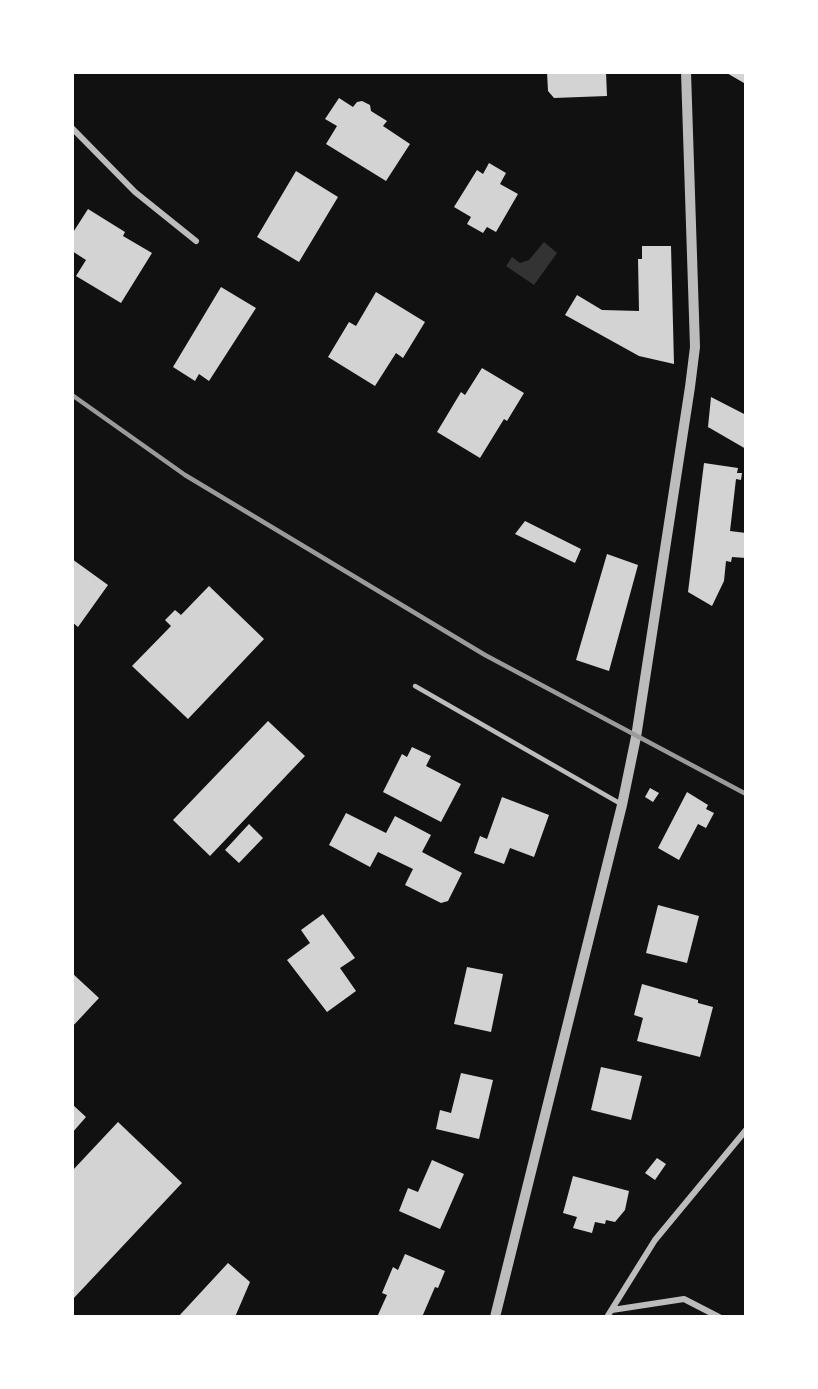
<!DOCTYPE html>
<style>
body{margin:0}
#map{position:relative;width:818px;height:1389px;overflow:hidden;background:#111;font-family:Montserrat,sans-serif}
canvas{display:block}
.frame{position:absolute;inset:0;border:74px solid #fff;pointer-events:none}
</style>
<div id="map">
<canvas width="818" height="1389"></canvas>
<div class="frame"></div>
</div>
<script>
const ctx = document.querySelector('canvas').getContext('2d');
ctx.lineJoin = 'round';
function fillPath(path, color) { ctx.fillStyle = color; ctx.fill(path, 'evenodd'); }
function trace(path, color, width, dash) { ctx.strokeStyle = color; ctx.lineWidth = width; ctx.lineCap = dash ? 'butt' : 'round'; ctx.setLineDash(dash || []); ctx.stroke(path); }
const water = new Path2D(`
 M 544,242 L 557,253 L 534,285 L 506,266 L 512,257 L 520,263 L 529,260 Z`);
const building = new Path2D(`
 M 547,72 L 606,72 L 607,96 L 554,98 L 548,91 Z
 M 725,72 L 746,72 L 746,79 L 744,83 Z
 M 339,98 L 353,107 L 357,102 L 362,101 L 370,105 L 371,111 L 387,121 L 383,126 L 410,144 L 386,181 L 326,144 L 337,126 L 325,119 Z
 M 489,163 L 506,173 L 500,184 L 518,194 L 496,232 L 487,227 L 483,233 L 467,224 L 471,217 L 454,207 L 477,170 L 483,174 Z
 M 296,171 L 338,197 L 299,262 L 257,237 Z
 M 88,209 L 125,232 L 123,236 L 152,253 L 121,303 L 76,276 L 86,260 L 72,251 L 72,234 Z
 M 642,246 L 671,246 L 674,364 L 639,356 L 565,315 L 577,295 L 602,310 L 639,311 L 638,259 L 642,259 Z
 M 221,287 L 256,308 L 209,381 L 199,374 L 195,381 L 173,367 Z
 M 376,292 L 425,322 L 403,358 L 396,353 L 375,386 L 328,357 L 349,322 L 356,326 Z
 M 482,368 L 524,393 L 507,421 L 504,419 L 480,458 L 437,432 L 461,392 L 465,395 Z
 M 711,397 L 746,415 L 746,449 L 708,427 Z
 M 704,463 L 738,468 L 737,473 L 742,473 L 741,480 L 736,479 L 730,531 L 746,533 L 746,558 L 732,557 L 731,562 L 726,561 L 724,581 L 712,606 L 688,592 Z
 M 525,521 L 581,549 L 575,563 L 515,534 Z
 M 607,554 L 638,565 L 609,671 L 576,660 Z
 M 72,559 L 108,585 L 78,627 L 72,622 Z
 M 209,586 L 264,639 L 188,719 L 132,666 L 171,626 L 165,620 L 175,610 L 181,615 Z
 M 268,721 L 305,756 L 210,856 L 173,820 Z
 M 412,747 L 431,756 L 426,766 L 461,784 L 441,822 L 383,792 L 402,754 L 407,757 Z
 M 650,788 L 659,793 L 653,802 L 645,797 Z
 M 687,792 L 708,805 L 706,809 L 714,813 L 706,828 L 698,824 L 679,860 L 658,848 Z
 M 502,797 L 549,815 L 534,857 L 510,848 L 504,864 L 474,853 L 480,836 L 487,839 Z
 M 346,813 L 386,833 L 395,816 L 431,835 L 422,852 L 462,873 L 448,901 L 441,903 L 405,885 L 413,869 L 378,852 L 370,867 L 329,845 Z
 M 249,824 L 263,838 L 239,863 L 225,850 Z
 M 658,905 L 699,916 L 687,963 L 646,953 Z
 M 323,914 L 355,958 L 340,968 L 356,991 L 327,1012 L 287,960 L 310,943 L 301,930 Z
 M 467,967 L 503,974 L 491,1032 L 454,1024 Z
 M 72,973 L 99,998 L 72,1027 Z
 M 642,984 L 698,1000 L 698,1003 L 713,1007 L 700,1057 L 637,1041 L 643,1018 L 634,1015 Z
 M 601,1067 L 642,1076 L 631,1120 L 591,1110 Z
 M 461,1073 L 493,1080 L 479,1139 L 436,1129 L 440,1110 L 451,1113 Z
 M 72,1104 L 86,1117 L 72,1133 Z
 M 118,1122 L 182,1183 L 72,1300 L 72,1171 Z
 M 657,1158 L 666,1164 L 655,1180 L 645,1173 Z
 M 432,1160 L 464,1174 L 440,1229 L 399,1211 L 408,1188 L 418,1192 Z
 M 573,1176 L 629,1191 L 625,1210 L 615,1222 L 606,1220 L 605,1224 L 595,1222 L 592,1233 L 573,1228 L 577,1217 L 563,1213 Z
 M 405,1254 L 445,1271 L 438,1288 L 435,1287 L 422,1317 L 377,1317 L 387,1295 L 382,1293 L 393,1267 L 398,1270 Z
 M 228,1263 L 250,1282 L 235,1317 L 178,1317 Z`);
const service = new Path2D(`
 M 415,686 L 621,804`);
const minor = new Path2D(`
 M 72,128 L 135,192 L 196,241
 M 612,1310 L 684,1299 L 719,1317
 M 607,1317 L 655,1240 L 746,1130`);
const tertiary = new Path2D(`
 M 495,1317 L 622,805 L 636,737 L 690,387 L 695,347 L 686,72`);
const rail = new Path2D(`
 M 72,395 L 185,475 L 485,655 L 746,794`);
fillPath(water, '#333');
fillPath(building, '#d3d3d3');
trace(service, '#bcbcbc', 4.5);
trace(minor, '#bcbcbc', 6);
trace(tertiary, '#bcbcbc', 10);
trace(rail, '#9a9a9a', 4.5);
</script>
